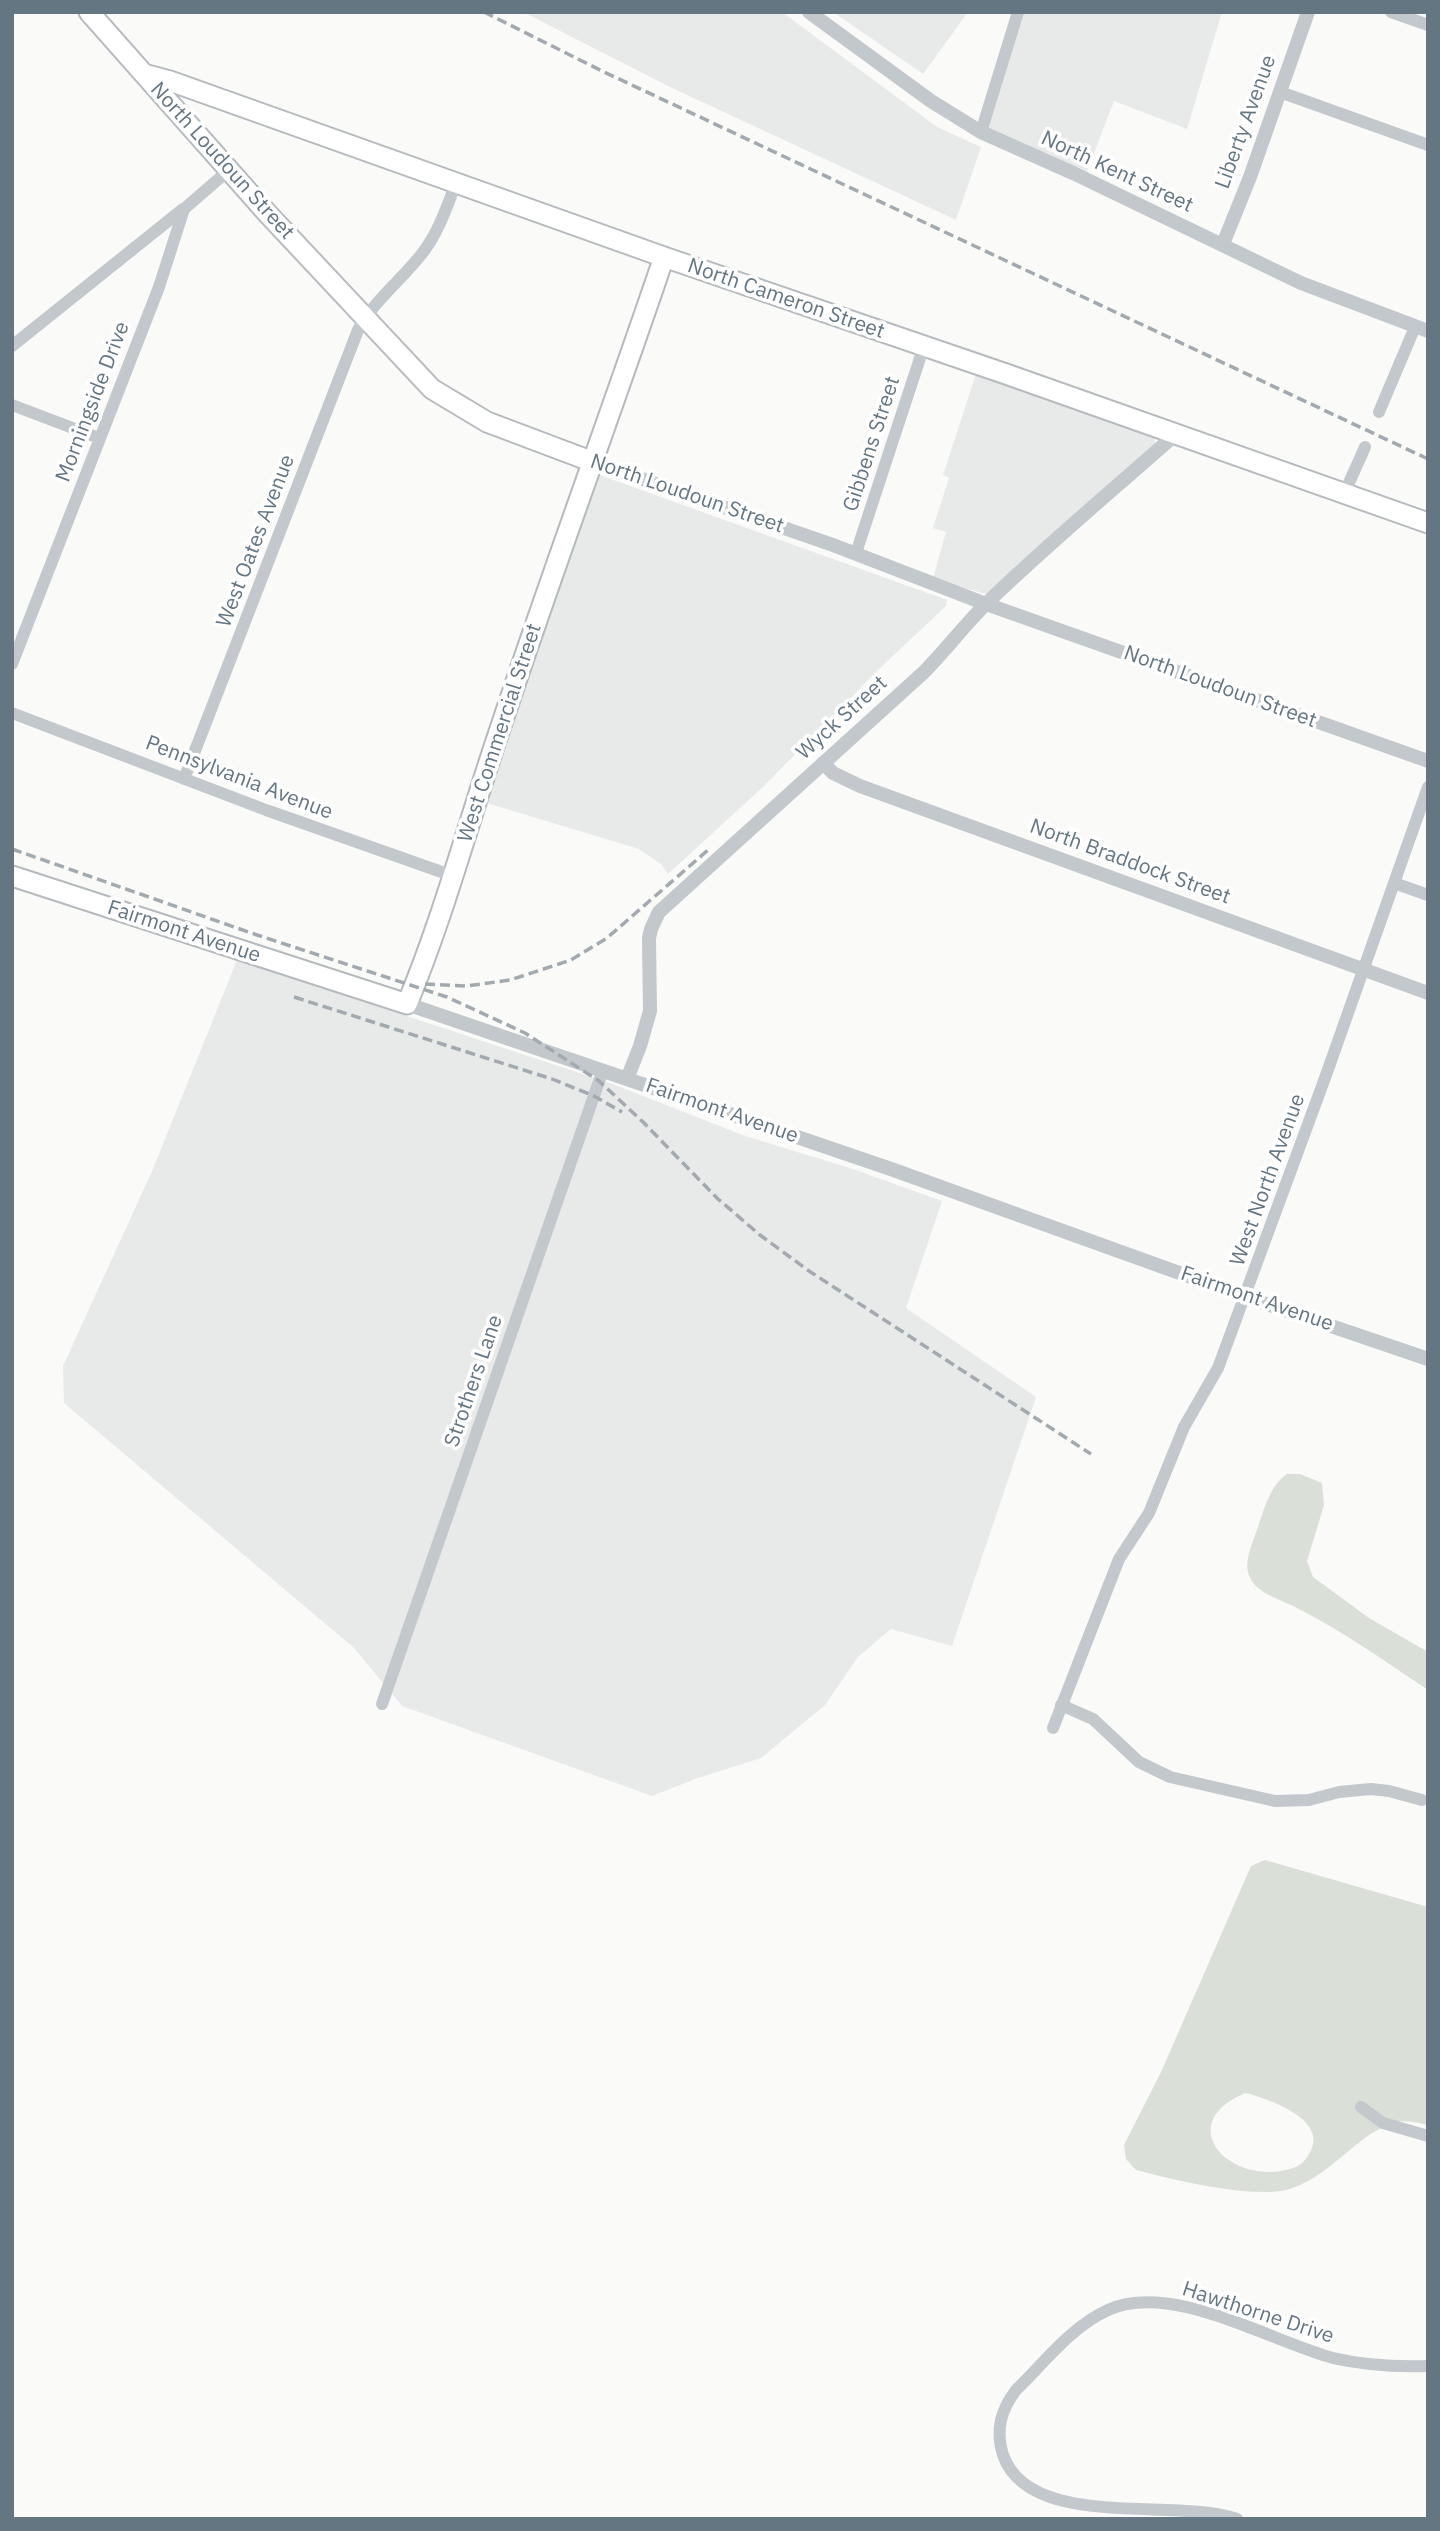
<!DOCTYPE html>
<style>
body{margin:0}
#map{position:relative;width:1440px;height:2531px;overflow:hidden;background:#fafaf8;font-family:"IBM Plex Sans",sans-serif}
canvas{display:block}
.frame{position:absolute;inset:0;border:14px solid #657683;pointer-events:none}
</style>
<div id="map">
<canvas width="1440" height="2531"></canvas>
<div class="frame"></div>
</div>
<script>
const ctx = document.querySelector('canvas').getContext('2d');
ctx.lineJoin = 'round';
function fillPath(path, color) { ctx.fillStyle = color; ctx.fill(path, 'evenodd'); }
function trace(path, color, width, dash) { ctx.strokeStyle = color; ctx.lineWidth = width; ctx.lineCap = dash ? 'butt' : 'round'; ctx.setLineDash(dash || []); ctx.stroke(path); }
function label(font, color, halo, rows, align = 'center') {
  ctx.font = font + ' "IBM Plex Sans",sans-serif'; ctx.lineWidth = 7; ctx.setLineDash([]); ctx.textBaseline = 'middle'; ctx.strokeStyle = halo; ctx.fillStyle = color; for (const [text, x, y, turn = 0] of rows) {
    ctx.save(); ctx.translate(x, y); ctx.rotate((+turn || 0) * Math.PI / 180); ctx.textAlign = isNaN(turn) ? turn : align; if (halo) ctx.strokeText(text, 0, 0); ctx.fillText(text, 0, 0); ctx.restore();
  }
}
const built = new Path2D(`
 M 523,12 L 782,12 L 937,127 L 981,147 L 956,220 L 670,87 Z
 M 833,12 L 968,12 L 923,74 Z
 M 1023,12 L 1222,12 L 1187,129 L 1114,101 L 1086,174 L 987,129 Z
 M 977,371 L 1154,434 L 1155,445 L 1001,584 L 986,594 L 933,579 L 946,532 L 933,528 L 949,478 L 943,475 Z
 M 594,473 L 947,600 L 946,606 L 879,669 L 763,787 L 668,874 L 662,865 L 639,849 L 480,801 Z
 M 237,960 L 610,1083 L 745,1136 L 853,1169 L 942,1201 L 906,1308 L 1036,1397 L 952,1646 L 891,1629 L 858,1657 L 825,1705 L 761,1758 L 698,1778 L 652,1796 L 402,1706 L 354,1648 L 64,1403 L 63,1366 L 153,1169 Z`);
const green = new Path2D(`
 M 1287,1474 L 1300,1474 L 1322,1483 L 1324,1505 L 1307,1561 L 1313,1577 L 1369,1618 L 1428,1652 L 1428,1690 C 1383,1660 1340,1629 1291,1605 C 1276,1598 1255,1592 1249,1575 C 1243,1560 1255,1538 1259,1524 C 1265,1506 1271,1485 1287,1474 Z
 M 1265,1860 L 1428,1907 L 1428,2125 C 1418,2123 1406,2120 1396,2122 C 1356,2133 1330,2179 1286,2190 C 1250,2198 1173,2180 1136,2170 L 1126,2159 L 1124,2145 L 1162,2070 L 1251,1866 ZM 1245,2093 C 1267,2098 1324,2118 1312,2148 C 1307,2159 1302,2166 1290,2169 C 1229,2186 1172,2124 1245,2093 Z`);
const minor = new Path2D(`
 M 1391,12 L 1428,25
 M 1280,92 L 1428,145
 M 981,132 L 1018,12
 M 12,346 L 183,209
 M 12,405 L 99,438
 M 1379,412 L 1415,327
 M 1344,494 L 1365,447
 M 856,553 L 924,346
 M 12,664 L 159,287 L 184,209 L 229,170
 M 12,713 L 266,810 L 453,876
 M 184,779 L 358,330 C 375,299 403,279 424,251 C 439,231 447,206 456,183
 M 1394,883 L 1428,895
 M 382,1704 L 603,1070
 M 1061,1705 L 1093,1719 L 1139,1762 L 1170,1777 L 1275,1801 L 1309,1800 L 1339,1792 L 1371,1789 L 1389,1791 L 1422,1800
 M 1053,1728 L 1119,1559 L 1149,1513 L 1184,1427 L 1218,1368 L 1325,1078 L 1428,787
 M 1361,2107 L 1383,2123 L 1428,2136
 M 1237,2519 C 1173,2497 1030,2531 1003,2455 C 995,2430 1001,2410 1016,2390 C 1044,2363 1072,2326 1108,2310 C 1171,2281 1270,2341 1333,2358 C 1363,2365 1396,2367 1428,2366`);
const tertiary = new Path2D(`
 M 809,12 L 931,101 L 981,132 L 1073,173 L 1301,283 L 1428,331
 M 1223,244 L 1250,177 L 1308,12
 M 593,462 L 833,545 L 986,604 L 1428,761
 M 823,763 L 833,773 L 860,786 L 1428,993
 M 407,1004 L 891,1169 L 1246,1297 L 1428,1359
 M 627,1079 L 640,1046 L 650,1011 L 649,938 L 651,929 L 659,912 L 923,673 C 946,650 965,624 988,602 C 1048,544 1113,490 1176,434`);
const primary = new Path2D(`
 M 89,12 L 267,213 L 432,389 L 487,422 L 593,462
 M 144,74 L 170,81 L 664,257 L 1006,374 L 1428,523
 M 12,876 L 407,1004 C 445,913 470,816 502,723 C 554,567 611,413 664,257`);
const rail = new Path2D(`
 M 484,12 L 602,71 L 1428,459
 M 12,849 L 257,935 L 447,997 L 525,1033 L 599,1081 L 643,1122 L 718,1199 L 760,1235 L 809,1271 L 1091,1454
 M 425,984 L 467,986 L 510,980 L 571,960 L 607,938 L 708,850
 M 294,997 L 552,1079 L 594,1096 L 622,1112`);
const streetNames = [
 ["Liberty Avenue",1246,122,-70],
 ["North Loudoun Street",222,161,48],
 ["North Kent Street",1117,172,25],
 ["North Cameron Street",786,299,19],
 ["Morningside Drive",93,402,-69],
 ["Gibbens Street",872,444,-72],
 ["North Loudoun Street",687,494,19],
 ["West Oates Avenue",256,541,-69],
 ["North Loudoun Street",1220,687,20],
 ["Wyck Street",842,718,-42],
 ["West Commercial Street",500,733,-72],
 ["Pennsylvania Avenue",239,778,21],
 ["North Braddock Street",1130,862,20],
 ["Fairmont Avenue",184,932,18],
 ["Fairmont Avenue",722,1111,19],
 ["West North Avenue",1268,1180,-70],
 ["Fairmont Avenue",1257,1299,19],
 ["Strothers Lane",474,1381,-71],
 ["Hawthorne Drive",1258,2313,18]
];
fillPath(built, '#e8e9e9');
fillPath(green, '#dadfd7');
trace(primary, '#b5babe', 23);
trace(minor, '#c3c8cc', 12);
trace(tertiary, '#c3c8cc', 14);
trace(primary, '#fff', 19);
trace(rail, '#a2aab0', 3.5, [10, 5]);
label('21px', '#657683', '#fff', streetNames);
</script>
